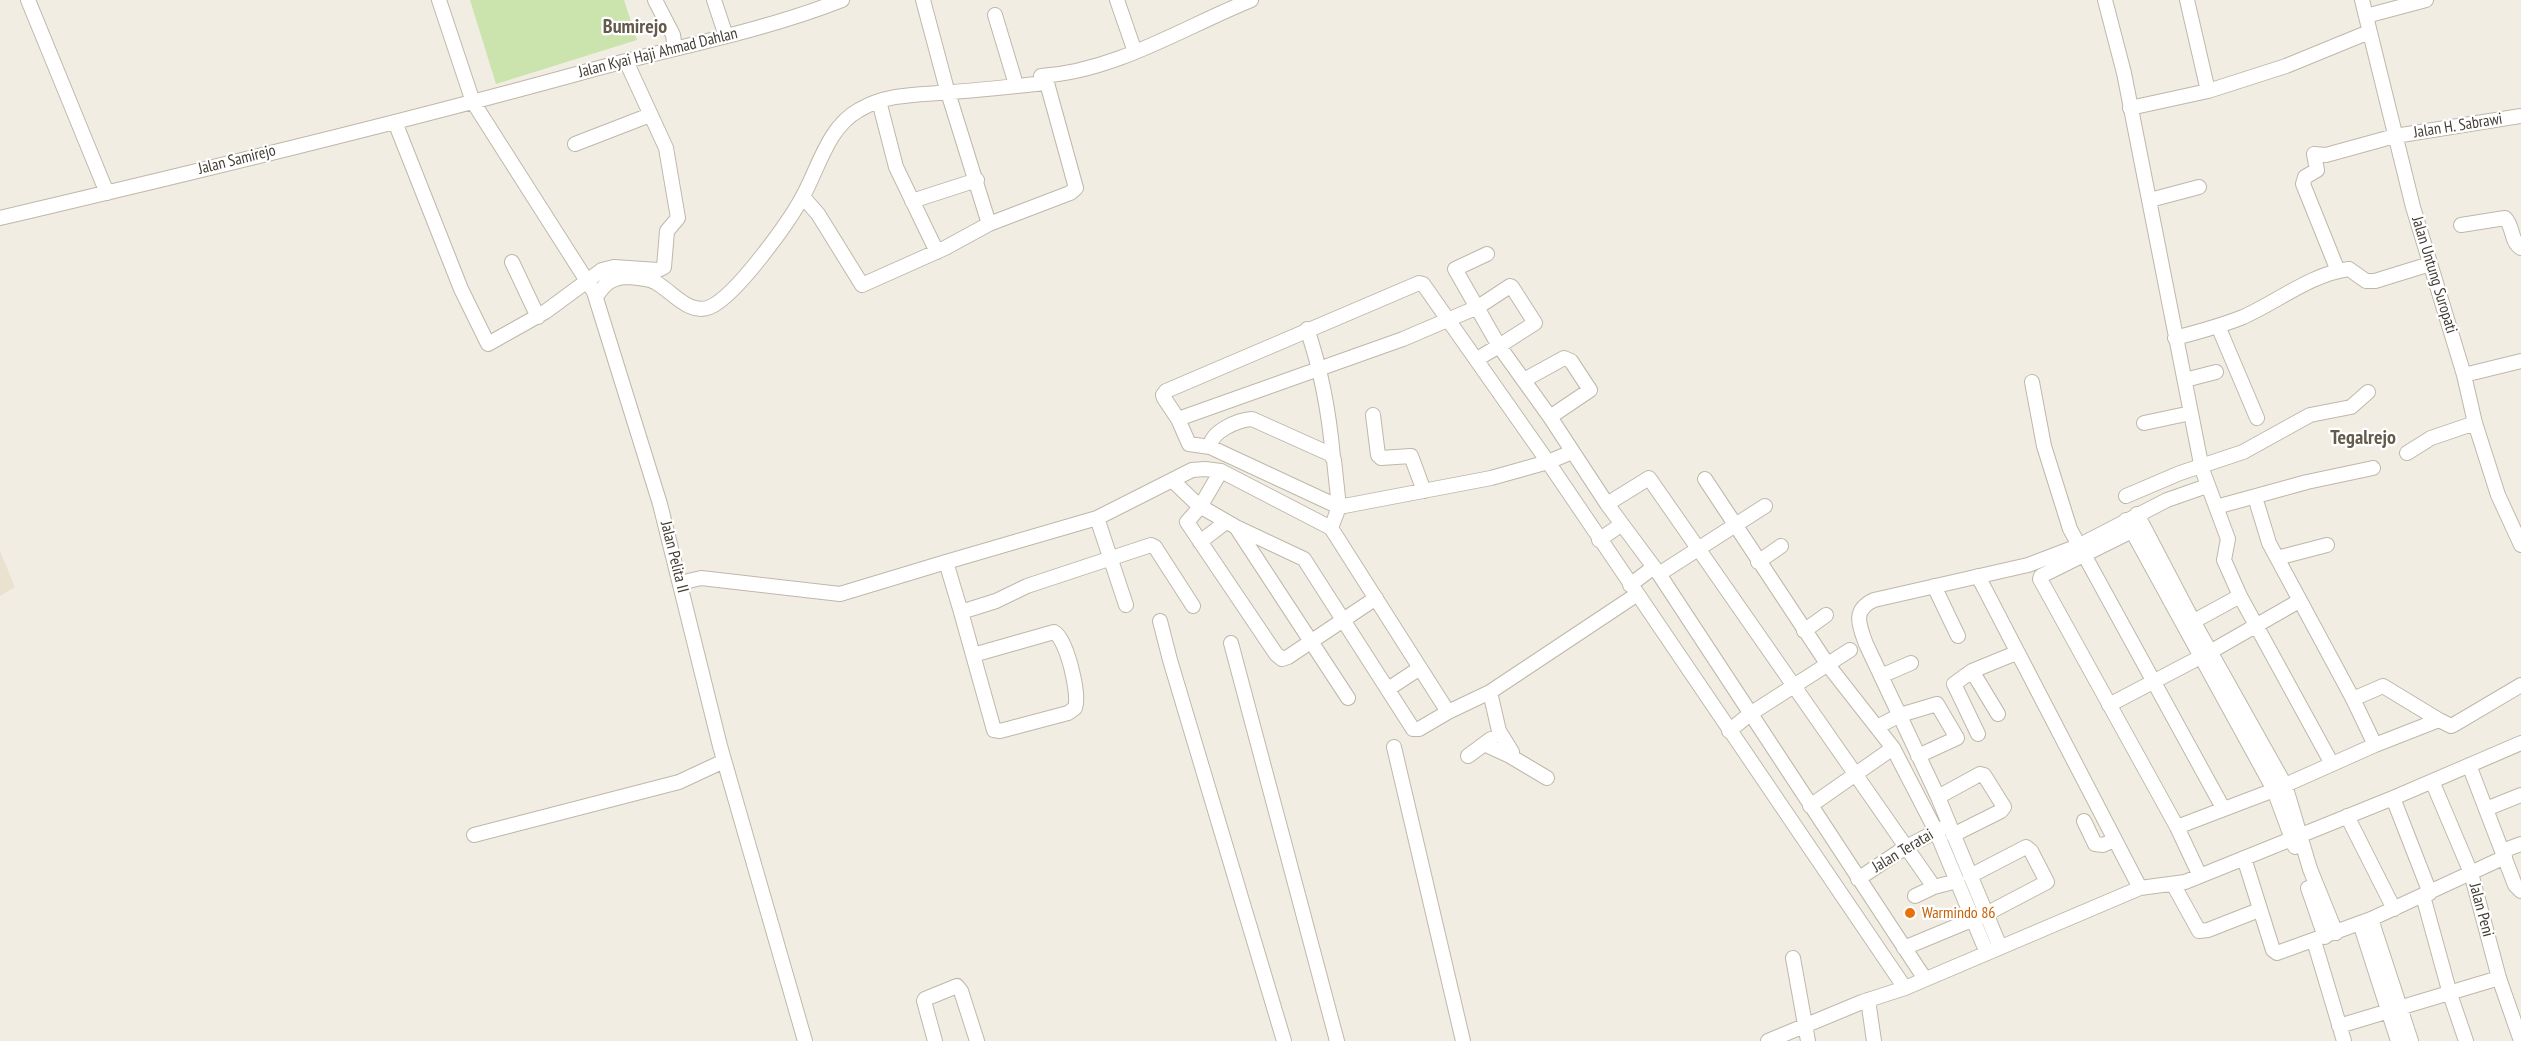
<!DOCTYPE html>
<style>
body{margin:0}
canvas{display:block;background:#f1ede3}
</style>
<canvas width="2521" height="1041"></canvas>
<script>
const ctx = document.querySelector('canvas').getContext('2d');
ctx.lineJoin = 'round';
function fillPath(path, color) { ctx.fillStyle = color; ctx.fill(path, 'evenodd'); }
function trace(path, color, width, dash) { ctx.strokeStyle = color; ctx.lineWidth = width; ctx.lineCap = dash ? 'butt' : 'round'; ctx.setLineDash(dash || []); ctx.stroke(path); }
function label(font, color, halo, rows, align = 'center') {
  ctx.font = font + ' "PT Sans Narrow",sans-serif'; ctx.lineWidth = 4.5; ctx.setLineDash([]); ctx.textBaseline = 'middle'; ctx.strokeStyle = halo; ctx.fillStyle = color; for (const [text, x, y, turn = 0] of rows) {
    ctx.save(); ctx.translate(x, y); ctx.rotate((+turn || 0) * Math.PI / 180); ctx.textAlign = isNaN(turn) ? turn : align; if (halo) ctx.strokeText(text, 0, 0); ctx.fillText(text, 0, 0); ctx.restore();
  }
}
const education = new Path2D(`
 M 0,551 L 15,587 L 0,596 Z`);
const green = new Path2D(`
 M 470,0 L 624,0 L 637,40 L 496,84 Z`);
const minor = new Path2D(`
 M 28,0 L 107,193
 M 439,0 L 473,102 L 594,292 L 660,504 L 720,746 L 805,1041
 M 655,0 L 673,35 L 675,49
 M 714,0 L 726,36
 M 923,0 L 946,86 L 989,224
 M 1117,0 L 1135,52
 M 2105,0 L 2124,73 L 2202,469 L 2228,539 L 2224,560 L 2240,596 L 2332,764
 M 2187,0 L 2208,91
 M 2362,0 L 2413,207 L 2464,375 L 2475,423 L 2498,495 L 2521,545
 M 995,15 L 1014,78
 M 2366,16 L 2426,0
 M 1041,76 C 1116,71 1182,28 1251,0
 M 879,101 L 896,167 L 937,252
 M 2130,108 L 2208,91 L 2286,66 L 2369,32
 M 395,122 L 461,289 L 488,344 L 545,312 L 602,270 L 614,267 L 658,270 L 664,267 L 667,231 L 678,218 L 666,148 L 626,61
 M 575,144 L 650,115
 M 803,197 L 818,214 L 862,285 L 945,248 L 989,224 L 1070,193 L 1076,188 L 1047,83 L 1047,76
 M 2150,200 L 2199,187
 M 912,201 L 977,180
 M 0,218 C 195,172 391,125 584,72 C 670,48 758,33 842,0
 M 2461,225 L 2505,218 C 2514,227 2510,241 2521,248
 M 512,262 L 538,317
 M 2338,271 L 2303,184 L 2305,177 L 2317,170 L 2314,154 L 2326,155 L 2395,136 L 2521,116
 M 596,297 C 604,284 612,277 628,277 C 637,278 647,278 655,282 C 672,291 689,316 710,307 C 736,296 789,222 803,196 C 819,167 828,127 859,110 C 888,93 919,95 952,92 C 984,90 1015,86 1047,83
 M 2218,326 L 2257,418
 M 1307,329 C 1322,372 1329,412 1333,457
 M 2175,338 C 2198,332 2221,326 2243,317 C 2277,302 2311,274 2349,269 L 2366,281 L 2375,281 L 2430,264
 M 1477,359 L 1499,346 L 1455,269 L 1487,254
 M 2464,375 L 2521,361
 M 1524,380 L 1564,358 L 1571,361 L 1590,390 L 1550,417
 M 2185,380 L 2216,372
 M 2032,382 L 2044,446 L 2070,529 L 2223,808
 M 1373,415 L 1378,455 L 1381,458 L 1411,456 L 1424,491
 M 1178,419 L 1164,398 L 1163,395 L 1166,391 L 1419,283 L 1423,284 L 1548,462 L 1905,988
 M 2144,423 L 2191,413
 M 1210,447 C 1211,431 1238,420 1252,419 L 1330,454 L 1334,460 L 1339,507 L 1331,528 L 1448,712 L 1490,692 L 1636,595
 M 1572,452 L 1548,462 L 1491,478 L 1339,507 L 1210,447 L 1189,444 L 1178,419 L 1403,339 L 1478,307 L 1510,286 L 1512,287 L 1535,323 L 1499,346 L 1550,417 L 1607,504 L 1659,574 L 1925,979
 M 2407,453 L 2431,438 L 2475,423
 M 1221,471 L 1200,507 L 1187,522 L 1276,654 L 1282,659 L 1288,657 L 1376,598
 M 1705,479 L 1828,665 L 1893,748 L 1810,806
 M 1172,480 L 1198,505 L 1236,527 L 1304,559 L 1413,729 L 1419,729 L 1448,712
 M 2126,496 L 2180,473 L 2243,452 L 2310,415 L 2351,407 L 2368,392
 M 2255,497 L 2269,543 L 2353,699 L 2375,745
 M 1607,504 L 1649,478 L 1934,887
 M 2216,507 L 2307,482 L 2373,468
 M 2137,514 L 2193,621 L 2285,785 L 2310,869 L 2336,933
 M 2126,520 L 2274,790 L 2295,847
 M 1236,527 L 1348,698
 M 2140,527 L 2041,576 L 2040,579 L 2177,827 L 2200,876
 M 1599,540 L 1622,524
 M 1200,542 L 1226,522
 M 2277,558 L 2327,545
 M 946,562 L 1097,518
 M 1758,562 L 1781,546
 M 1659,574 L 1765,506
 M 1978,576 L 2140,888
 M 680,583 L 701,578 L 840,594 L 946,562 L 961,612 L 996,601 L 1027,586 L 1151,545 L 1155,547 L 1193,606
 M 1630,585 L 1654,567
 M 1934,586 L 1958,636
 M 1126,605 L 1097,518 L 1192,470 L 1205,469 L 1221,471 L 1331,528
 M 961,612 L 994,730 L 1000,731 L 1068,713 L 1075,708 C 1080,695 1067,639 1054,632 L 973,655
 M 1160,621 L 1170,660 L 1284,1041
 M 2185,626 L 2240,596
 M 1804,631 L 1826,615
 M 1231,643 L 1337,1041
 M 1972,671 L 1998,714
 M 1881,676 L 1911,663
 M 1388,689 L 1420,668
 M 2353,699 L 2383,686 L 2439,720
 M 2109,705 L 2210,652 L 2299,601
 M 1877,727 L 1900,715 L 1937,704 L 1957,738 L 1918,756
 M 1729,731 L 1750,714 L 1850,650
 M 1978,734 L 1954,684 L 1972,671 L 2016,653
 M 1486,745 L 1510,756 L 1512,752 L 1499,731 L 1490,692
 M 1394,747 L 1463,1041
 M 1893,748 L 1936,831 L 1987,953
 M 1468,756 L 1491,739
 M 1510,756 L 1547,778
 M 2469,765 L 2515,885 L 2521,891
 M 2432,781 L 2471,873 L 2499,978 L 2521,1041
 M 1938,797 L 1980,774 L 1984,775 L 2004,807 L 2001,811 L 1953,835
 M 2393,798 L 2430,893
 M 2486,809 L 2521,795
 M 2347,816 L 2394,909
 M 2084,821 L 2095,844 L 2103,845 L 2114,840
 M 2177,827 L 2274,790 L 2375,745 L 2439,720 L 2451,726 L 2455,724 L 2521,685
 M 474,835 L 679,782 L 724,761
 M 2502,851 L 2521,844
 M 2244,858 L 2273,950 L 2277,953 L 2371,919 L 2505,857
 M 1858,879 L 1906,847 L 1943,828
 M 2173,884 L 2199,931 L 2208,930 L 2259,910
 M 2308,888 L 2325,937
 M 1915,896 L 1934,887 L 1957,881
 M 2423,896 L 2450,994 L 2466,1041
 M 2371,919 L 2411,1041
 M 2360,923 L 2398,1041
 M 2314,941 L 2344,1041
 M 2000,947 L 1938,797 L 1866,644 C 1859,625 1852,610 1874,600 L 2028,565 L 2078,546 L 2167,500 L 2207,486
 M 1904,948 L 1986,914 L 2047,882 L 2031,851 L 2026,847 L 1970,876
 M 1793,958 L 1808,1041
 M 1868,1000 L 1874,1041
 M 2339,1026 L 2499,978
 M 935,1041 L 924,1001 L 925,999 L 957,986 L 961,991 L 977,1041
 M 1768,1041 L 1862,1002 L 1905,988 L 2140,888 L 2185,882 L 2393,798 L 2521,743`);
const markers = [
 [1910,913,6,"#e8710a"]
];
const streetNames = [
 ["Jalan Kyai Haji Ahmad Dahlan",658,53,-14],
 ["Jalan H. Sabrawi",2458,126,-9],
 ["Jalan Samirejo",237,160,-14],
 ["Jalan Untung Suropati",2434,275,73],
 ["Jalan Pelita II",674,557,76],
 ["Jalan Teratai",1903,851,-31],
 ["Jalan Peni",2481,910,75]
];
const foodNames = [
 ["Warmindo 86",1922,913]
];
const quarterNames = [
 ["Bumirejo",635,27],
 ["Tegalrejo",2363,438]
];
fillPath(education, '#eae2ce');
fillPath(green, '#cbe4ad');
trace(minor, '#bfb8aa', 16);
trace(minor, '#fff', 14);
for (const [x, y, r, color] of markers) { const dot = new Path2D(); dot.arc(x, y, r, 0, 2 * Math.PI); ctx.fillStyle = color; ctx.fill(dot); trace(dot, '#fff', 2); }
label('16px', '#433d34', '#fff', streetNames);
label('16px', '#c56008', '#fff', foodNames, 'left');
label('bold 20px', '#655b4c', '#fff', quarterNames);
</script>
